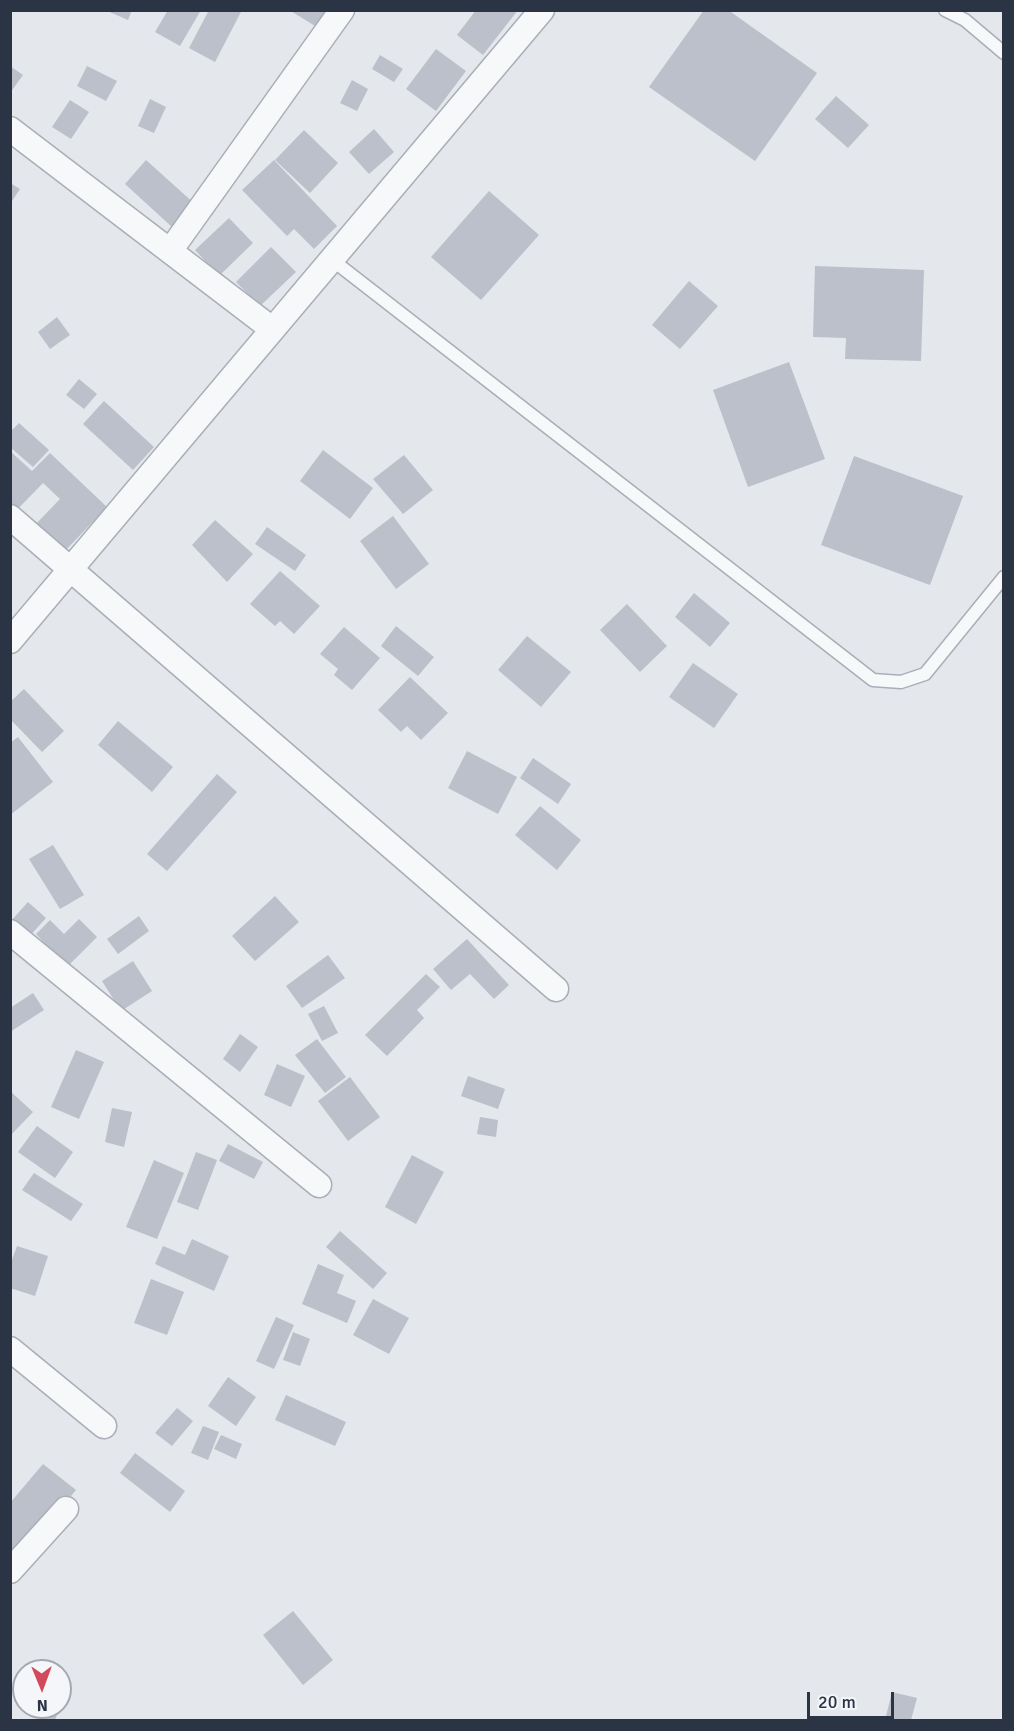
<!DOCTYPE html>
<style>
body{margin:0}
#map{position:relative;width:1014px;height:1731px;overflow:hidden;background:#e4e7ec;font-family:Signika,sans-serif}
canvas{display:block}
.frame{position:absolute;inset:0;border:12px solid #2b3445;pointer-events:none}
.north{position:absolute;left:12px;top:1659px;width:60px;height:60px;box-sizing:border-box;background:#f4f6f9;border:2px solid #a4a8b1;border-radius:50%;rotate:179deg;font-size:16px;font-weight:700;line-height:24px;text-align:center;color:#2b3445}
.north::after{content:'';display:block;margin:auto;width:21px;height:27px;background:#d1495b;clip-path:polygon(50% 0,100% 100%,50% 72%,0 100%)}
.scale{position:absolute;left:807px;top:1692px;width:87px;height:27px;box-sizing:border-box;border:3px solid #2b3445;border-top:0;padding-left:8px;font-size:18px;line-height:21px;white-space:nowrap;color:#2b3445;-webkit-text-stroke:4px #f4f6f9;paint-order:stroke}
</style>
<div id="map">
<canvas width="1014" height="1731"></canvas>
<div class="frame"></div>
<div class="north">N</div>
<div class="scale">20 m</div>
</div>
<script>
const ctx = document.querySelector('canvas').getContext('2d');
ctx.lineJoin = 'round';
function fillPath(path, color) { ctx.fillStyle = color; ctx.fill(path, 'evenodd'); }
function trace(path, color, width, dash) { ctx.strokeStyle = color; ctx.lineWidth = width; ctx.lineCap = dash ? 'butt' : 'round'; ctx.setLineDash(dash || []); ctx.stroke(path); }
const building = new Path2D(`
 M 105,10 L 132,10 L 128,20 Z
 M 168,10 L 201,10 L 180,46 L 155,32 Z
 M 209,10 L 242,10 L 215,62 L 189,48 Z
 M 289,10 L 335,10 L 325,32 Z
 M 476,10 L 518,10 L 483,55 L 457,35 Z
 M 704,10 L 728,10 L 817,73 L 755,161 L 649,87 Z
 M 436,49 L 466,71 L 436,111 L 406,89 Z
 M 380,55 L 403,69 L 394,82 L 372,69 Z
 M 10,66 L 23,75 L 10,93 Z
 M 87,66 L 117,81 L 106,101 L 77,86 Z
 M 352,80 L 368,89 L 357,111 L 340,103 Z
 M 836,96 L 869,125 L 848,148 L 815,119 Z
 M 150,99 L 166,107 L 154,133 L 138,126 Z
 M 70,100 L 89,112 L 71,139 L 52,127 Z
 M 374,129 L 394,152 L 369,174 L 349,152 Z
 M 304,130 L 338,163 L 310,193 L 275,160 Z
 M 146,160 L 206,214 L 184,238 L 125,184 Z
 M 274,160 L 337,226 L 314,249 L 294,229 L 287,236 L 242,190 Z
 M 10,183 L 20,189 L 10,204 Z
 M 489,191 L 539,235 L 481,300 L 431,257 Z
 M 229,218 L 253,243 L 219,276 L 195,250 Z
 M 271,247 L 296,272 L 260,306 L 236,282 Z
 M 815,266 L 924,270 L 921,361 L 845,359 L 846,338 L 813,337 Z
 M 689,281 L 718,306 L 680,349 L 652,325 Z
 M 57,317 L 70,335 L 50,349 L 38,332 Z
 M 789,362 L 825,459 L 748,487 L 713,390 Z
 M 79,379 L 97,394 L 84,409 L 66,395 Z
 M 104,401 L 154,447 L 133,470 L 83,424 Z
 M 19,423 L 49,450 L 33,467 L 10,447 L 10,432 Z
 M 323,450 L 373,488 L 350,519 L 300,481 Z
 M 10,451 L 32,471 L 50,453 L 107,507 L 62,554 L 33,527 L 60,499 L 43,483 L 10,517 Z
 M 404,455 L 433,490 L 403,514 L 373,479 Z
 M 854,456 L 963,496 L 930,585 L 821,545 Z
 M 393,516 L 429,564 L 396,589 L 360,541 Z
 M 215,520 L 253,554 L 227,582 L 192,545 Z
 M 267,527 L 306,555 L 295,571 L 255,544 Z
 M 280,571 L 320,606 L 294,634 L 280,621 L 275,626 L 250,604 Z
 M 694,593 L 730,623 L 710,647 L 675,617 Z
 M 627,604 L 667,646 L 640,672 L 600,630 Z
 M 396,626 L 434,657 L 418,676 L 381,646 Z
 M 344,627 L 380,658 L 352,690 L 334,675 L 338,669 L 320,654 Z
 M 527,636 L 571,672 L 541,707 L 498,670 Z
 M 693,663 L 738,694 L 714,728 L 669,697 Z
 M 410,677 L 448,713 L 421,740 L 407,726 L 401,732 L 378,710 Z
 M 24,689 L 64,731 L 42,752 L 10,719 L 10,702 Z
 M 118,721 L 173,767 L 152,792 L 98,745 Z
 M 18,737 L 53,782 L 10,815 L 10,743 Z
 M 467,751 L 517,777 L 498,814 L 448,788 Z
 M 533,758 L 571,784 L 558,804 L 520,778 Z
 M 217,774 L 237,792 L 167,871 L 147,854 Z
 M 540,806 L 581,840 L 557,870 L 515,835 Z
 M 53,845 L 84,895 L 60,909 L 29,859 Z
 M 275,896 L 299,922 L 255,961 L 232,936 Z
 M 28,902 L 46,918 L 27,939 L 10,922 Z
 M 139,916 L 149,931 L 118,954 L 107,939 Z
 M 79,919 L 97,937 L 67,967 L 36,934 L 50,920 L 64,934 Z
 M 467,939 L 509,985 L 494,999 L 470,974 L 451,990 L 433,969 Z
 M 328,955 L 345,978 L 302,1008 L 286,986 Z
 M 133,961 L 152,991 L 121,1011 L 102,981 Z
 M 426,974 L 440,987 L 417,1010 L 424,1018 L 387,1056 L 365,1035 Z
 M 33,993 L 44,1010 L 10,1032 L 10,1008 Z
 M 324,1006 L 338,1033 L 322,1041 L 308,1014 Z
 M 240,1034 L 258,1047 L 240,1072 L 223,1059 Z
 M 317,1039 L 346,1077 L 325,1093 L 295,1055 Z
 M 76,1050 L 104,1062 L 79,1119 L 51,1107 Z
 M 277,1064 L 305,1076 L 291,1107 L 264,1095 Z
 M 468,1076 L 505,1089 L 498,1109 L 461,1096 Z
 M 350,1077 L 380,1117 L 348,1141 L 318,1101 Z
 M 10,1091 L 33,1112 L 10,1136 Z
 M 112,1108 L 132,1112 L 124,1147 L 105,1142 Z
 M 480,1117 L 498,1120 L 496,1137 L 477,1134 Z
 M 37,1126 L 73,1152 L 55,1178 L 18,1152 Z
 M 228,1144 L 263,1162 L 254,1179 L 219,1161 Z
 M 196,1152 L 217,1160 L 198,1210 L 177,1202 Z
 M 412,1155 L 444,1172 L 416,1224 L 385,1207 Z
 M 154,1160 L 184,1173 L 157,1239 L 126,1227 Z
 M 34,1173 L 83,1204 L 71,1221 L 22,1190 Z
 M 340,1231 L 387,1273 L 373,1289 L 326,1247 Z
 M 192,1239 L 229,1256 L 214,1291 L 155,1264 L 163,1246 L 185,1255 Z
 M 17,1246 L 48,1256 L 35,1296 L 10,1288 L 10,1265 Z
 M 318,1264 L 344,1275 L 337,1293 L 356,1301 L 347,1323 L 302,1304 Z
 M 151,1279 L 184,1292 L 167,1335 L 134,1323 Z
 M 373,1299 L 409,1318 L 389,1354 L 353,1335 Z
 M 276,1317 L 294,1325 L 274,1369 L 256,1361 Z
 M 293,1332 L 310,1339 L 300,1366 L 283,1360 Z
 M 228,1377 L 256,1397 L 236,1426 L 208,1406 Z
 M 286,1395 L 346,1422 L 335,1446 L 275,1420 Z
 M 177,1408 L 193,1421 L 172,1446 L 155,1433 Z
 M 203,1426 L 219,1432 L 208,1460 L 191,1453 Z
 M 221,1435 L 242,1444 L 236,1459 L 214,1449 Z
 M 135,1453 L 185,1491 L 170,1512 L 120,1473 Z
 M 43,1464 L 76,1490 L 10,1569 L 10,1503 Z
 M 293,1611 L 333,1660 L 303,1685 L 263,1635 Z
 M 892,1692 L 917,1698 L 911,1720 L 885,1720 Z
 M 49,1707 L 60,1707 L 55,1720 L 44,1720 Z`);
const service = new Path2D(`
 M 945,10 L 965,20 L 1004,53
 M 331,259 L 873,680 L 901,682 L 925,674 L 1004,577`);
const minor = new Path2D(`
 M 10,129 L 272,329
 M 170,251 L 342,10
 M 10,517 L 556,989
 M 10,641 L 542,10
 M 10,932 L 319,1185
 M 10,1349 L 104,1426
 M 10,1571 L 66,1509`);
fillPath(building, '#bbc0ca');
trace(service, '#a9aeb7', 15);
trace(minor, '#a9aeb7', 27);
trace(service, '#f7f8fa', 12);
trace(minor, '#f7f8fa', 24);
</script>
